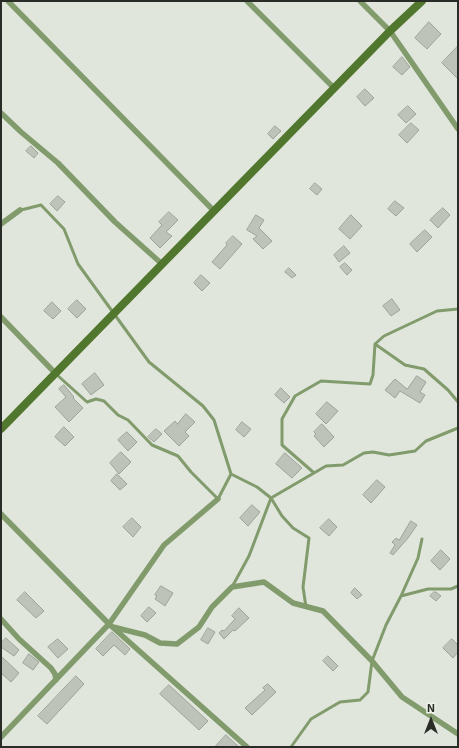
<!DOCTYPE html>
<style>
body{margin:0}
#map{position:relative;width:459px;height:748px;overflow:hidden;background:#e0e6db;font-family:"Exo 2",sans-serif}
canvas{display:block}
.frame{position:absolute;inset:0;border:2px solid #2a2c28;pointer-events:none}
.north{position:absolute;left:411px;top:700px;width:40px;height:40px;-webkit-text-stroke:3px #edf3e9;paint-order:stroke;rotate:0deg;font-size:11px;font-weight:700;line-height:16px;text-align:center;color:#2a2c28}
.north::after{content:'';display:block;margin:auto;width:14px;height:18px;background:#2a2c28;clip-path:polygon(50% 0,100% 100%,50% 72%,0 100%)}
</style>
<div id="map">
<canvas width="459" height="748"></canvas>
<div class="frame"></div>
<div class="north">N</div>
</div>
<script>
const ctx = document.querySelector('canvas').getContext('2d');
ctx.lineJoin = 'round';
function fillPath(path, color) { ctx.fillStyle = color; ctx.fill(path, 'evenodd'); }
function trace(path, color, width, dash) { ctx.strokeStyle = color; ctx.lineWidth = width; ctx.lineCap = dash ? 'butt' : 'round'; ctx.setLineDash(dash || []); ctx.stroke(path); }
const building = new Path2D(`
 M 429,22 L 441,34 L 427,49 L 415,38 Z
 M 458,46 L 458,79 L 442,63 Z
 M 402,57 L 410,67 L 402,75 L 393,67 Z
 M 365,89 L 374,98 L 365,106 L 357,97 Z
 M 408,106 L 416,114 L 406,123 L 398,115 Z
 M 411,123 L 419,130 L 407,143 L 399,135 Z
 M 275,126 L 281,131 L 273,139 L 268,134 Z
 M 31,146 L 38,153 L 34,158 L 26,151 Z
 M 315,183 L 322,189 L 317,195 L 310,189 Z
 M 58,196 L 65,202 L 57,211 L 50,204 Z
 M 395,201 L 404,208 L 396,216 L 388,209 Z
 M 443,208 L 450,215 L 438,228 L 430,220 Z
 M 169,212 L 178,220 L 166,232 L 172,236 L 160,248 L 150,238 L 162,225 L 159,222 Z
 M 256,215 L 264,220 L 259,228 L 272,241 L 263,249 L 253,239 L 257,236 L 247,230 Z
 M 351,215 L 362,226 L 350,239 L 339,229 Z
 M 425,230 L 432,237 L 417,252 L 410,244 Z
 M 233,236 L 242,244 L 220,269 L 212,262 L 227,245 L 226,243 Z
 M 344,246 L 350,253 L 339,262 L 334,255 Z
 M 345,263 L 352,270 L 347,275 L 340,267 Z
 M 289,268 L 296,275 L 292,278 L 285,272 Z
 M 201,275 L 210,283 L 202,291 L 194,283 Z
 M 392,299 L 400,310 L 391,316 L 383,306 Z
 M 77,300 L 86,309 L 77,318 L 68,309 Z
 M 52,302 L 61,311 L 53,319 L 44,311 Z
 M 95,373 L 104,385 L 91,395 L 82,384 Z
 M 417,376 L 426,382 L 420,392 L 425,395 L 420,403 L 400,391 L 395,398 L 385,390 L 395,379 L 407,389 Z
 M 64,385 L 74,397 L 73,398 L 83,408 L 69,422 L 55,407 L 66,397 L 59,389 Z
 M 281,388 L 290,397 L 284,403 L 275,395 Z
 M 327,402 L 338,411 L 326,424 L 316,414 Z
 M 186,414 L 195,422 L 185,432 L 189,436 L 179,446 L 164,431 L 175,421 L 177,424 Z
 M 242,422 L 251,429 L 244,437 L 236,430 Z
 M 322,424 L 334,437 L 324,447 L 314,436 L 316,434 L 314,432 Z
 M 64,427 L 74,437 L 65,446 L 55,437 Z
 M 156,429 L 162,434 L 154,442 L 148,437 Z
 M 127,432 L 137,442 L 128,451 L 118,440 Z
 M 121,452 L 131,462 L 119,474 L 110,463 Z
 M 285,453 L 302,468 L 292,478 L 276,464 Z
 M 117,474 L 127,484 L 120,490 L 111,481 Z
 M 377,480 L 385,487 L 371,503 L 363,495 Z
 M 252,505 L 260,512 L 248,526 L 240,518 Z
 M 132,518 L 141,527 L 133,537 L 123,527 Z
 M 329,519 L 337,527 L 329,536 L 320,528 Z
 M 411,521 L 417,525 L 408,538 L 393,555 L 390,553 L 395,545 L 392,542 L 396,538 L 399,540 Z
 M 441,550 L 450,559 L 440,570 L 431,561 Z
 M 161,586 L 173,593 L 165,606 L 155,599 L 157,596 L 155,595 Z
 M 355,588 L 362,595 L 357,599 L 351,593 Z
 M 25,592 L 44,611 L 36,618 L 17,600 Z
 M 434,592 L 436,592 L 441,596 L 436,601 L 430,596 Z
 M 149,607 L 156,613 L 147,622 L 141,616 Z
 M 239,608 L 249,618 L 235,631 L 233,630 L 224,639 L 219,633 L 222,630 L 224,631 L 235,619 L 232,616 Z
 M 208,628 L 215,632 L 208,644 L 201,640 Z
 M 112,632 L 130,649 L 125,655 L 114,645 L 103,656 L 96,649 Z
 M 6,638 L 19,650 L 14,656 L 1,647 L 1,643 Z
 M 58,639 L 68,649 L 58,658 L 48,647 Z
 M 452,639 L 458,645 L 458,652 L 453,658 L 443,648 Z
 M 29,654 L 39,662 L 33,670 L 23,663 Z
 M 1,656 L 19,673 L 11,682 L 1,673 Z
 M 328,656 L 338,666 L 333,671 L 323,661 Z
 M 76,676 L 84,684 L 47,724 L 38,716 Z
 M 268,684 L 276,692 L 252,715 L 245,708 L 265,690 L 263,688 Z
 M 169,685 L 208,721 L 199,730 L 160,694 Z
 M 226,735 L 239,747 L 215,747 Z`);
const lane = new Path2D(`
 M 21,210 L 41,205 L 64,229 L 78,264 L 149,362 L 203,406 L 214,420 L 231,474 L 218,499 L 191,472 L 178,456 L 152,445 L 128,420 L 118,415 L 104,401 L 96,399 L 87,402 L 56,374
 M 375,344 L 405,365 L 424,369 L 448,390 L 458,402
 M 313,472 L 282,445 L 282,419 L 295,396 L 321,381 L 370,384 L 373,375 L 375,344 L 384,336 L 437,311 L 458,309
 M 231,474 L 257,487 L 271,498 L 282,516 L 293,528 L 309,538 L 303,587 L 306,607
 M 232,587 L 249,556 L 271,498 L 326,466 L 343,465 L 364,453 L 373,452 L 389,455 L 415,451 L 426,441 L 458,428
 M 401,596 L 428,589 L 451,589 L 458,586
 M 291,747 L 311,719 L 340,702 L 360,700 L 368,692 L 372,661 L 386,625 L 401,596 L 418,558 L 422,539`);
const street = new Path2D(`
 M 8,1 L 214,211
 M 247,1 L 334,88
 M 360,1 L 390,31 L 458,129
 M 1,113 L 21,132 L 58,163 L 115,222 L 162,264
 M 1,224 L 20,210
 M 1,317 L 56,374
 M 1,514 L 109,624 L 247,747
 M 1,619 L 19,639 L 51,668 L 55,674 L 56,680
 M 113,627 L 145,635 L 160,643 L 177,644 L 199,627 L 212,607 L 232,587 L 264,582 L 293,603 L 323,611 L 372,661 L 402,697 L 458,734
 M 1,737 L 109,624 L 164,545 L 218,499`);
const secondary = new Path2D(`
 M 1,429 L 390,31 L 422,1`);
fillPath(building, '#bdc3b9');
trace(building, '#9da399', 1);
trace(lane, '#819b6d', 3);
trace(street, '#819b6d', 5.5);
trace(secondary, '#51772f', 8);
</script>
